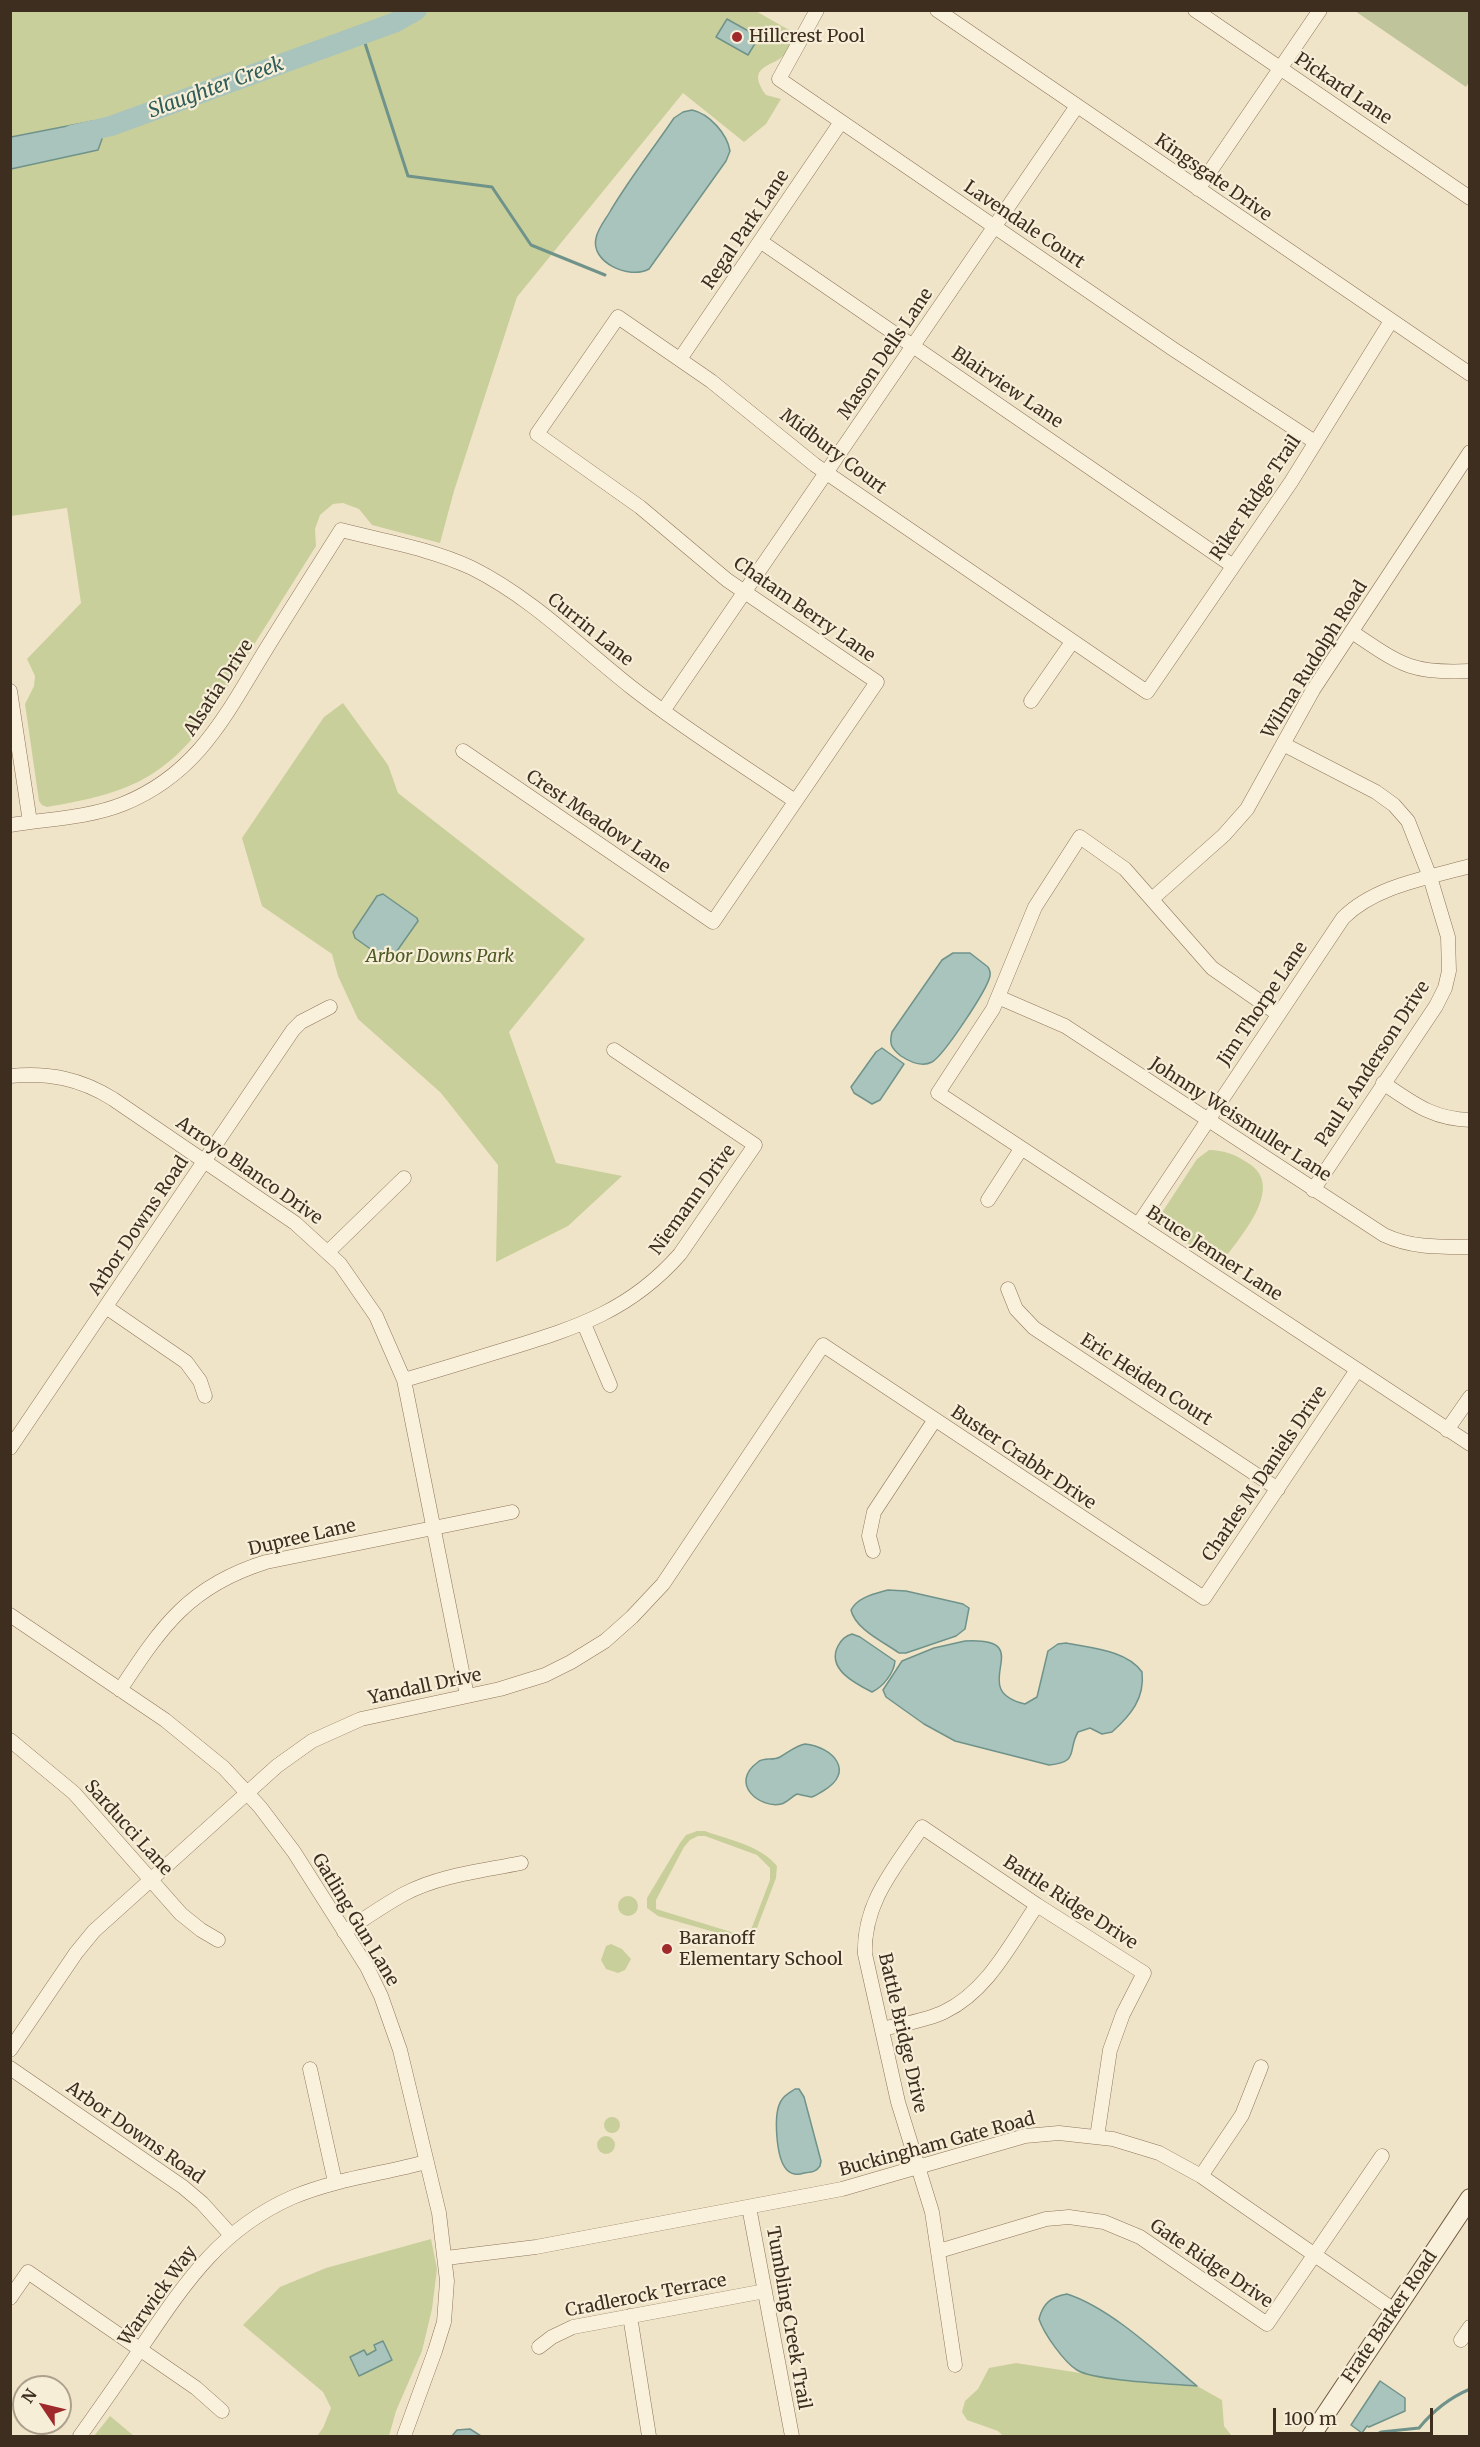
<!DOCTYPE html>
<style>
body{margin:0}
#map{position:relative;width:1480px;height:2447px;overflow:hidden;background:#f0e4c8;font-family:Merriweather,serif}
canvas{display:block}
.frame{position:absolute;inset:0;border:12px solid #3d2e20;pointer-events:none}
.north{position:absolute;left:12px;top:2375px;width:60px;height:60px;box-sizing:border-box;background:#f7eed8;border:2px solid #ada18e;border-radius:50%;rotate:305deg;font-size:16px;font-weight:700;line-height:24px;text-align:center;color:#3d2e20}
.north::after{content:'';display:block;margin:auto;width:21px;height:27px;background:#9e2a2b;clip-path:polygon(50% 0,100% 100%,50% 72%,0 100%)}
.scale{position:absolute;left:1273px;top:2408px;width:160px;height:27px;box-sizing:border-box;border:3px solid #3d2e20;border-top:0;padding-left:8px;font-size:18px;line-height:21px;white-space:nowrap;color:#3d2e20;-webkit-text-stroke:4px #f7eed8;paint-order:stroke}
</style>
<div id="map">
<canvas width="1480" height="2447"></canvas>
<div class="frame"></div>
<div class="north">N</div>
<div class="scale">100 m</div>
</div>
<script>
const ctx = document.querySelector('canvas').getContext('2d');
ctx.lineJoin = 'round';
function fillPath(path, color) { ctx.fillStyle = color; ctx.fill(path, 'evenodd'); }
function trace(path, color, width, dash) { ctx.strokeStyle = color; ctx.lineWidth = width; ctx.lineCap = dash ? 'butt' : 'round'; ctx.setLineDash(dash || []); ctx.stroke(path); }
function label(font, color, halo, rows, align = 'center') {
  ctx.font = font + ' Merriweather,serif'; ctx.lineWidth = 4.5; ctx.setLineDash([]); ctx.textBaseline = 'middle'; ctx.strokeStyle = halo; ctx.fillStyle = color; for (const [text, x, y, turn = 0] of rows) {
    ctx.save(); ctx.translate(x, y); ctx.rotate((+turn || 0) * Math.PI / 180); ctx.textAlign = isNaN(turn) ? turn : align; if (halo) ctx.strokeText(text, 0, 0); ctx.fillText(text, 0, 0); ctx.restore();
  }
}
const green = new Path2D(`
 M 754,10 L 796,34 C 792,41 789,51 783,56 C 772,67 745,66 766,95 L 781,99 L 766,124 L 744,142 L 683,93 L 517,297 L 454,491 L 440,543 L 372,525 L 359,509 L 343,503 L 333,504 L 320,515 L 315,529 L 316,546 L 206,721 C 162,782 119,795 47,807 L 42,805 L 39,801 L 25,704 L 34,686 L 35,676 L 27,659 L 81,603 L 67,508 L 11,516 L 10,11 Z
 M 343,703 L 388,765 L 398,793 L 585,939 L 509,1032 L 556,1163 L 622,1176 L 568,1226 L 496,1262 L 498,1165 L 441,1093 L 358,1019 L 338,976 L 332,954 L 262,906 L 242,838 L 324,717 Z
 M 1209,1150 C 1224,1150 1236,1155 1248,1163 C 1288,1187 1237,1240 1220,1265 L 1164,1228 L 1160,1219 L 1161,1214 L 1197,1159 Z
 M 697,1831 L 705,1831 C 729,1840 760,1845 777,1866 L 776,1878 L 752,1941 L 746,1941 L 658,1916 L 647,1908 L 647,1898 L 680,1843 L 686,1835 ZM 698,1836 L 705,1836 L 757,1855 L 770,1868 L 770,1880 L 749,1935 L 741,1935 L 656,1909 L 656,1900 L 684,1847 L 690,1840 Z
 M618 1906a10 10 0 1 1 20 0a10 10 0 1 1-20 0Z
 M 611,1944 L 622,1949 L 631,1959 L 625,1970 L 618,1973 L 606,1969 L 601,1960 L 606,1946 Z
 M604 2125a8 8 0 1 1 16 0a8 8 0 1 1-16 0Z
 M597 2145a9 9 0 1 1 18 0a9 9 0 1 1-18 0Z
 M 431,2239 L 437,2269 L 432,2309 L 422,2351 L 396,2411 L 389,2436 L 317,2436 L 323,2428 L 331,2408 L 323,2392 L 243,2325 L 280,2287 L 326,2268 Z
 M 1016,2363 L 1106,2377 L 1197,2386 L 1222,2400 L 1224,2426 L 1232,2436 L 1003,2436 L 998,2431 L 967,2420 L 962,2412 L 965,2401 L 978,2389 L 989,2368 Z
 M 110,2416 L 134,2436 L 94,2436 Z`);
const cemetery = new Path2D(`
 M 1355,11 L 1469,11 L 1469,82 L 1466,87 Z`);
const water = new Path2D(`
 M 727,19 L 759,37 L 748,55 L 716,37 Z
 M 692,110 C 710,114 727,134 730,151 L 726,161 L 649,269 C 629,280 590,262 596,238 C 598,228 606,219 611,210 C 630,178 653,149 674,118 L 683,112 Z
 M 93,121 L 102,139 L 98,150 L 11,169 L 11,137 Z
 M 383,894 L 417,918 L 418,921 L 392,958 L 386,960 L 355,938 L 353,932 L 377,896 Z
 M 953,953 L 970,953 L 988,967 C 990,971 991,971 990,976 C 987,990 944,1055 932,1062 C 922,1067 910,1062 901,1056 C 891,1048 889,1044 892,1032 L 942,960 Z
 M 882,1048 L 904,1064 L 880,1100 L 872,1104 L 854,1093 L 851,1087 L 876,1052 Z
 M 888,1590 L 906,1591 L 963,1604 L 969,1608 L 965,1629 L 956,1636 L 906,1653 L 899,1653 C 884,1642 855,1629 851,1610 C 858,1597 874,1594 888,1590 Z
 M 852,1634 L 860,1637 L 895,1661 C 894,1673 883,1687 872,1692 C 856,1684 826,1669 838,1646 C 841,1640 845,1636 852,1634 Z
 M 965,1641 C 1042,1637 963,1690 1025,1704 L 1037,1697 L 1048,1651 L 1058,1644 L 1066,1643 C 1090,1648 1127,1650 1142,1672 C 1145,1698 1131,1715 1112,1732 L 1102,1734 L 1090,1728 L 1078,1732 C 1067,1751 1080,1762 1049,1765 L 955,1741 L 924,1724 L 886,1697 L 883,1690 L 902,1661 L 934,1648 Z
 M 805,1744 C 833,1747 856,1772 823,1791 C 819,1793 815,1797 811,1797 C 806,1796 801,1795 797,1794 C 791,1797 787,1803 781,1804 C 761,1809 728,1784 758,1762 C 764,1757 773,1761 780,1757 C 789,1752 795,1746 805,1744 Z
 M 795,2089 L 799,2089 L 804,2097 L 821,2161 L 820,2166 C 816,2172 812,2172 804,2173 C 798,2175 792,2175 787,2170 C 776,2159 773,2114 781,2101 C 784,2095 789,2093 795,2089 Z
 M 1067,2294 C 1111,2308 1161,2356 1197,2386 C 1173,2384 1094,2381 1077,2370 C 1064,2362 1044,2334 1039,2319 C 1043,2303 1051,2297 1067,2294 Z
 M 383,2341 L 392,2360 L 359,2376 L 350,2357 L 364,2350 L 367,2355 L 376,2350 L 374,2345 Z
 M 1380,2381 L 1405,2398 L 1405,2411 L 1369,2427 L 1367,2426 L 1362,2433 L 1351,2425 Z
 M 470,2429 L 481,2436 L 452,2436 L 457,2430 Z`);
const stream = new Path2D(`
 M 362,34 L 408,176 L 492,187 L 531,245 L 605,275
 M 1373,2436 L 1381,2432 L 1419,2428 C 1432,2412 1449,2398 1470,2389`);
const river = new Path2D(`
 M 72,135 L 111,126 L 396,22 L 417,10`);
const street = new Path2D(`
 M 817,10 L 779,79 L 1173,349 L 1315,442
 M 937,10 L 1470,374
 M 1195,10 L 1470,198
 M 1198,189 L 1320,10
 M 760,241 L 1233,566
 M 680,359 L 841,122
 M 1352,632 C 1400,664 1410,674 1470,671
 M 10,691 L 30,822
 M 1031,701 L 1072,642
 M 663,711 L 1077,106
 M 1283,744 L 1376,792 L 1394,805 L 1408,821 L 1430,877 L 1448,937 L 1449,971 L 1445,988 L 1436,1006 L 1313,1190
 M 463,751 L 713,922 L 877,682 L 727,580 L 640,507 L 537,434 L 618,317 L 711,381 L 815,465 L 1147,692 L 1291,482 L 1391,321
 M 10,825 C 47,819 88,818 123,804 C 200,773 227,712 268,646 C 292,607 317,568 341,530 C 384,541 432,549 472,568 C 532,598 579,646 631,687 C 683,728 741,764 795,801
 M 1152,899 L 1224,835 L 1247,809 L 1313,690 L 1470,452
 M 998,997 L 1065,1026 L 1384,1235 C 1412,1248 1439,1247 1470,1247
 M 1278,1014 L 1212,968 L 1125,869 L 1080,837 L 1035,907 L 993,1009 L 938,1093 L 1470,1444
 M 10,1076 C 49,1072 81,1079 113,1099 L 295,1223 L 340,1264 L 376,1316 L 404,1380 L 467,1696
 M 1383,1083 C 1413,1103 1432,1119 1470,1120
 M 988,1200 L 1021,1149
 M 1138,1225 L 1343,918 C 1375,886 1427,878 1470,866
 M 328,1252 L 404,1178
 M 1008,1289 L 1016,1309 L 1034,1328 L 1278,1489
 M 106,1307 L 186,1362 L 200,1381 L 205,1396
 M 584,1324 L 610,1385
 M 404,1380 C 439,1370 474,1359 510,1348 C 578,1327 631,1310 680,1254 L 755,1145 L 614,1050
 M 1447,1430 L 1470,1397
 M 10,1448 L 293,1030 L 301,1022 L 330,1007
 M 873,1551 L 869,1536 L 874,1512 L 934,1421
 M 10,1615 L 165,1720 L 224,1768 L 260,1807 L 294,1852 L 367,1967 L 381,1996 L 400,2050 L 439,2213 L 447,2281 L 444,2322 L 435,2351 L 404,2436
 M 120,1690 C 162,1626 189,1586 266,1562 L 512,1512
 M 10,1740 L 74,1793 L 181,1914 L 201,1930 L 218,1940
 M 344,1932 C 364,1919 384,1905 404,1894 C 440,1875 482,1871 521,1863
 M 882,2029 C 902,2024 925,2021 944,2012 C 988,1991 1011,1943 1037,1905
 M 10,2050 L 76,1953 L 94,1931 L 277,1766 L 312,1741 L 361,1719 L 500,1689 L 545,1675 L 571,1662 L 605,1641 L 632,1617 L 663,1584 L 823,1345 L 1204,1598 L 1357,1370
 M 10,2068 L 183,2187 L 202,2203 L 231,2235
 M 310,2069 L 335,2182
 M 1201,2176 L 1242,2115 L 1261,2067
 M 749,2207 L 792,2436
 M 939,2251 L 1046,2219 L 1069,2217 L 1104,2222 L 1140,2237 L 1267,2324 L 1382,2156
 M 446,2258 L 536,2247 L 842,2189 L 1025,2136 L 1059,2133 L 1113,2139 L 1159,2153 L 1201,2176 L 1394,2310
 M 10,2298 L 28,2272 L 196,2388 L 222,2411
 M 630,2316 L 649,2436
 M 1461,2340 L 1470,2327
 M 539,2347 L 552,2337 L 573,2327 L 765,2291
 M 955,2365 L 932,2212 L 898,2102 L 865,1954 C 863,1903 895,1867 922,1827 L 1037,1905 L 1144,1973 L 1123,2014 L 1110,2050 L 1097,2137
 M 80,2436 C 102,2405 124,2374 145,2342 C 187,2280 222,2228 293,2197 C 336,2179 382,2174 426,2162`);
const secondary = new Path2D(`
 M 1311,2436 L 1470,2198`);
const markers = [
 [737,37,6,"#9e2a2b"],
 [667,1949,6,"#9e2a2b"]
];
const poiNames = [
 ["Hillcrest Pool",749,37],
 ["Baranoff",679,1939],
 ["Elementary School",679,1960]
];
const streetNames = [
 ["Pickard Lane",1343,89,34],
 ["Kingsgate Drive",1213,178,35],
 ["Lavendale Court",1024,225,34],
 ["Regal Park Lane",746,230,-56],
 ["Mason Dells Lane",886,354,-56],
 ["Blairview Lane",1007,388,34],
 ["Midbury Court",833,452,37],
 ["Riker Ridge Trail",1256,498,-56],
 ["Chatam Berry Lane",804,610,35],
 ["Currin Lane",590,630,39],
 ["Wilma Rudolph Road",1315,660,-58],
 ["Alsatia Drive",219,688,-57],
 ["Crest Meadow Lane",598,822,34],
 ["Jim Thorpe Lane",1263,1004,-56],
 ["Paul E Anderson Drive",1373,1064,-57],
 ["Johnny Weismuller Lane",1240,1120,33],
 ["Arroyo Blanco Drive",249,1171,35],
 ["Niemann Drive",693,1200,-54],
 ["Arbor Downs Road",139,1226,-56],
 ["Bruce Jenner Lane",1214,1254,33],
 ["Eric Heiden Court",1146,1380,33],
 ["Buster Crabbr Drive",1023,1458,34],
 ["Charles M Daniels Drive",1265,1474,-56],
 ["Dupree Lane",302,1538,-13],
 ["Yandall Drive",425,1687,-12],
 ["Sarducci Lane",128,1828,48],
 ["Battle Ridge Drive",1070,1903,33],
 ["Gatling Gun Lane",355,1920,59],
 ["Battle Bridge Drive",902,2033,77],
 ["Arbor Downs Road",135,2133,35],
 ["Buckingham Gate Road",937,2145,-15],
 ["Gate Ridge Drive",1211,2264,34],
 ["Warwick Way",158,2296,-54],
 ["Cradlerock Terrace",646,2296,-11],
 ["Frate Barker Road",1390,2317,-56],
 ["Tumbling Creek Trail",788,2318,80]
];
const parkNames = [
 ["Arbor Downs Park",440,957]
];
const waterNames = [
 ["Slaughter Creek",216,88,-20]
];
fillPath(green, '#c9cf9b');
fillPath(cemetery, '#bfc49a');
fillPath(water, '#a9c4bc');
trace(water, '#6f938a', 1.5);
trace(stream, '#6f938a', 3);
trace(river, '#a9c4bc', 20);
trace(street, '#8d765c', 15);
trace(secondary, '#6f573f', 20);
trace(street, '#faf1dc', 14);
trace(secondary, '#faf1dc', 18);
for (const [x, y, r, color] of markers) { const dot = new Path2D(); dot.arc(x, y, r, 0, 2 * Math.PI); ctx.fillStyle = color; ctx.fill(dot); trace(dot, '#f7eed8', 2); }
label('18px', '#3d2e20', '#f7eed8', poiNames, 'left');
label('18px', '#3d2e20', '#f7eed8', streetNames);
label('italic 18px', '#4d5a26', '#f7eed8', parkNames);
label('italic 20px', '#2f5d5a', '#f7eed8', waterNames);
</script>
